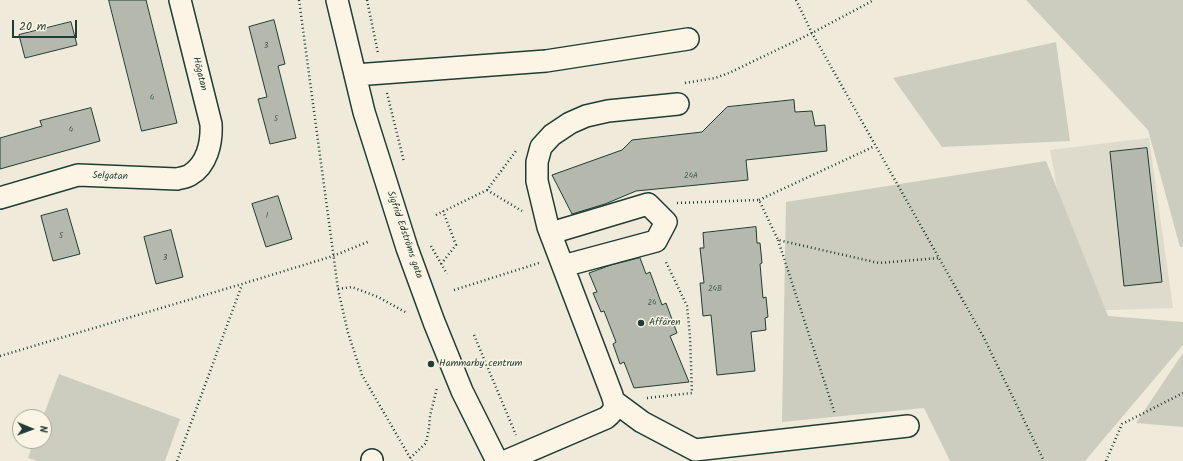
<!DOCTYPE html>
<meta charset="utf-8">
<style>
body{margin:0}
#map{position:relative;width:1183px;height:461px;overflow:hidden;background:#efeada;font-family:Kalam,sans-serif}
canvas{display:block}
.north{position:absolute;left:12px;top:409px;width:40px;height:40px;box-sizing:border-box;background:#fcf5e5;border:1px solid #a4ab9e;border-radius:50%;rotate:91deg;font-size:11px;font-weight:700;line-height:16px;text-align:center;color:#1f3d34}
.north::after{content:'';display:block;margin:auto;width:14px;height:18px;background:#1f3d34;clip-path:polygon(50% 0,100% 100%,50% 72%,0 100%)}
.scale{position:absolute;left:12px;top:20px;width:65px;height:18px;box-sizing:border-box;border:2px solid #1f3d34;border-top:0;padding-left:5px;font-size:12px;line-height:14px;white-space:nowrap;color:#1f3d34;-webkit-text-stroke:3px #fcf5e5;paint-order:stroke}
</style>
<div id="map">
<canvas width="1183" height="461"></canvas>
<div class="north">N</div>
<div class="scale">20 m</div>
</div>
<script>
const ctx = document.querySelector('canvas').getContext('2d');
ctx.lineJoin = 'round';
function fillPath(path, color) { ctx.fillStyle = color; ctx.fill(path, 'evenodd'); }
function trace(path, color, width, dash) { ctx.strokeStyle = color; ctx.lineWidth = width; ctx.lineCap = dash ? 'butt' : 'round'; ctx.setLineDash(dash || []); ctx.stroke(path); }
function label(font, color, halo, rows, align = 'center') {
  ctx.font = font + ' Kalam,sans-serif'; ctx.lineWidth = 3; ctx.setLineDash([]); ctx.textBaseline = 'middle'; ctx.strokeStyle = halo; ctx.fillStyle = color; for (const [text, x, y, turn = 0] of rows) {
    ctx.save(); ctx.translate(x, y); ctx.rotate((+turn || 0) * Math.PI / 180); ctx.textAlign = isNaN(turn) ? turn : align; if (halo) ctx.strokeText(text, 0, 0); ctx.fillText(text, 0, 0); ctx.restore();
  }
}
const built = new Path2D(`
 M 1149,138 L 1173,308 L 1080,311 L 1050,150 Z`);
const green = new Path2D(`
 M 1026,0 L 1183,0 L 1183,247 L 1180,247 L 1148,130 Z
 M 1056,42 L 1070,141 L 942,147 L 893,78 Z
 M 1046,161 L 1108,316 L 1183,322 L 1183,345 L 1085,461 L 950,461 L 924,408 L 782,422 L 786,202 Z
 M 1183,353 L 1183,427 L 1136,423 Z
 M 59,374 L 180,419 L 165,461 L 37,461 L 28,458 L 34,441 L 44,441 L 43,417 Z`);
const building = new Path2D(`
 M 109,0 L 146,0 L 177,123 L 142,131 Z
 M 274,20 L 285,64 L 278,66 L 296,138 L 270,144 L 258,99 L 267,97 L 249,27 Z
 M 71,22 L 77,45 L 25,58 L 19,35 Z
 M 794,100 L 795,112 L 812,111 L 815,126 L 825,125 L 827,151 L 746,160 L 748,180 L 636,191 L 605,204 L 572,214 L 552,175 L 622,150 L 632,140 L 702,132 L 727,107 Z
 M 91,108 L 100,141 L 0,169 L 0,138 L 42,126 L 40,121 Z
 M 1147,148 L 1162,282 L 1124,286 L 1110,152 Z
 M 278,196 L 292,239 L 266,247 L 252,204 Z
 M 67,209 L 80,254 L 53,261 L 41,216 Z
 M 756,227 L 757,243 L 760,243 L 762,263 L 760,264 L 763,298 L 766,297 L 768,317 L 765,318 L 766,330 L 751,332 L 755,371 L 717,375 L 711,315 L 703,316 L 700,283 L 704,283 L 700,248 L 704,248 L 703,233 Z
 M 171,230 L 183,277 L 156,284 L 144,237 Z
 M 640,258 L 646,274 L 650,272 L 662,305 L 666,303 L 677,333 L 670,336 L 689,382 L 634,388 L 624,362 L 620,364 L 613,344 L 616,342 L 604,311 L 601,312 L 593,293 L 597,292 L 589,273 L 611,265 Z`);
const path = new Path2D(`
 M 299,0 L 338,289 L 348,333 L 362,375 L 412,461
 M 367,0 L 378,53
 M 796,0 L 812,33 L 983,336 L 1044,461
 M 685,83 L 715,78 L 729,73 L 812,33 L 874,0
 M 387,93 L 404,162
 M 487,190 L 522,211
 M 759,200 L 875,146
 M 677,203 L 759,200 L 778,240 L 879,263 L 939,258
 M 436,215 L 487,190 L 516,151
 M 778,240 L 835,414
 M 431,246 L 447,274
 M 441,264 L 456,245 L 443,211
 M 338,289 L 352,287 L 378,297 L 407,313
 M 454,290 L 539,263
 M 474,335 L 516,435
 M 0,356 L 242,284 L 333,256 L 370,241
 M 647,398 L 692,393 L 690,336 L 687,306 L 665,260
 M 410,458 L 426,443 L 429,428 L 430,416 L 437,388
 M 177,461 L 242,285
 M 1106,461 L 1122,424 L 1183,393`);
const minor = new Path2D(`
 M 337,0 L 364,112 L 407,248 L 434,322 L 462,391 L 497,461
 M 355,75 L 546,61 L 688,39
 M 0,198 L 78,175 L 177,179 C 181,178 187,177 190,175 C 207,165 212,143 211,124 L 180,0
 M 551,233 L 648,204 L 666,222 L 656,241 L 563,266
 M 615,402 L 642,422 L 695,450 L 908,426
 M 372,460 L 372,461
 M 506,461 L 606,418 C 615,411 616,406 612,395 L 548,227 L 537,181 L 537,162 L 541,147 L 552,135 L 570,123 L 586,116 L 608,111 L 678,104`);
const markers = [
 [641,323,4,"#1f3d34"],
 [431,364,4,"#1f3d34"]
];
const numberNames = [
 ["3",266,47],
 ["4",152,99],
 ["5",276,120],
 ["4",71,131],
 ["24A",691,177],
 ["1",267,217],
 ["5",61,237],
 ["3",165,259],
 ["24B",715,290],
 ["24",652,304]
];
const streetNames = [
 ["Högatan",199,74,76],
 ["Selgatan",110,177,2],
 ["Sigfrid Edströms gata",404,235,71]
];
const poiNames = [
 ["Affären",649,323],
 ["Hammarby centrum",439,364]
];
fillPath(built, '#dedbcc');
fillPath(green, '#cccdbf');
fillPath(building, '#b5b9ad');
trace(building, '#1f3d34', 1);
trace(minor, '#1f3d34', 24);
trace(path, '#1f3d34', 2.5, [1, 3]);
trace(minor, '#fcf5e5', 21);
for (const [x, y, r, color] of markers) { const dot = new Path2D(); dot.arc(x, y, r, 0, 2 * Math.PI); ctx.fillStyle = color; ctx.fill(dot); trace(dot, '#fcf5e5', 1.5); }
label('8px', '#445c52', null, numberNames);
label('10px', '#1f3d34', '#fcf5e5', streetNames);
label('10px', '#1f3d34', '#fcf5e5', poiNames, 'left');
</script>
